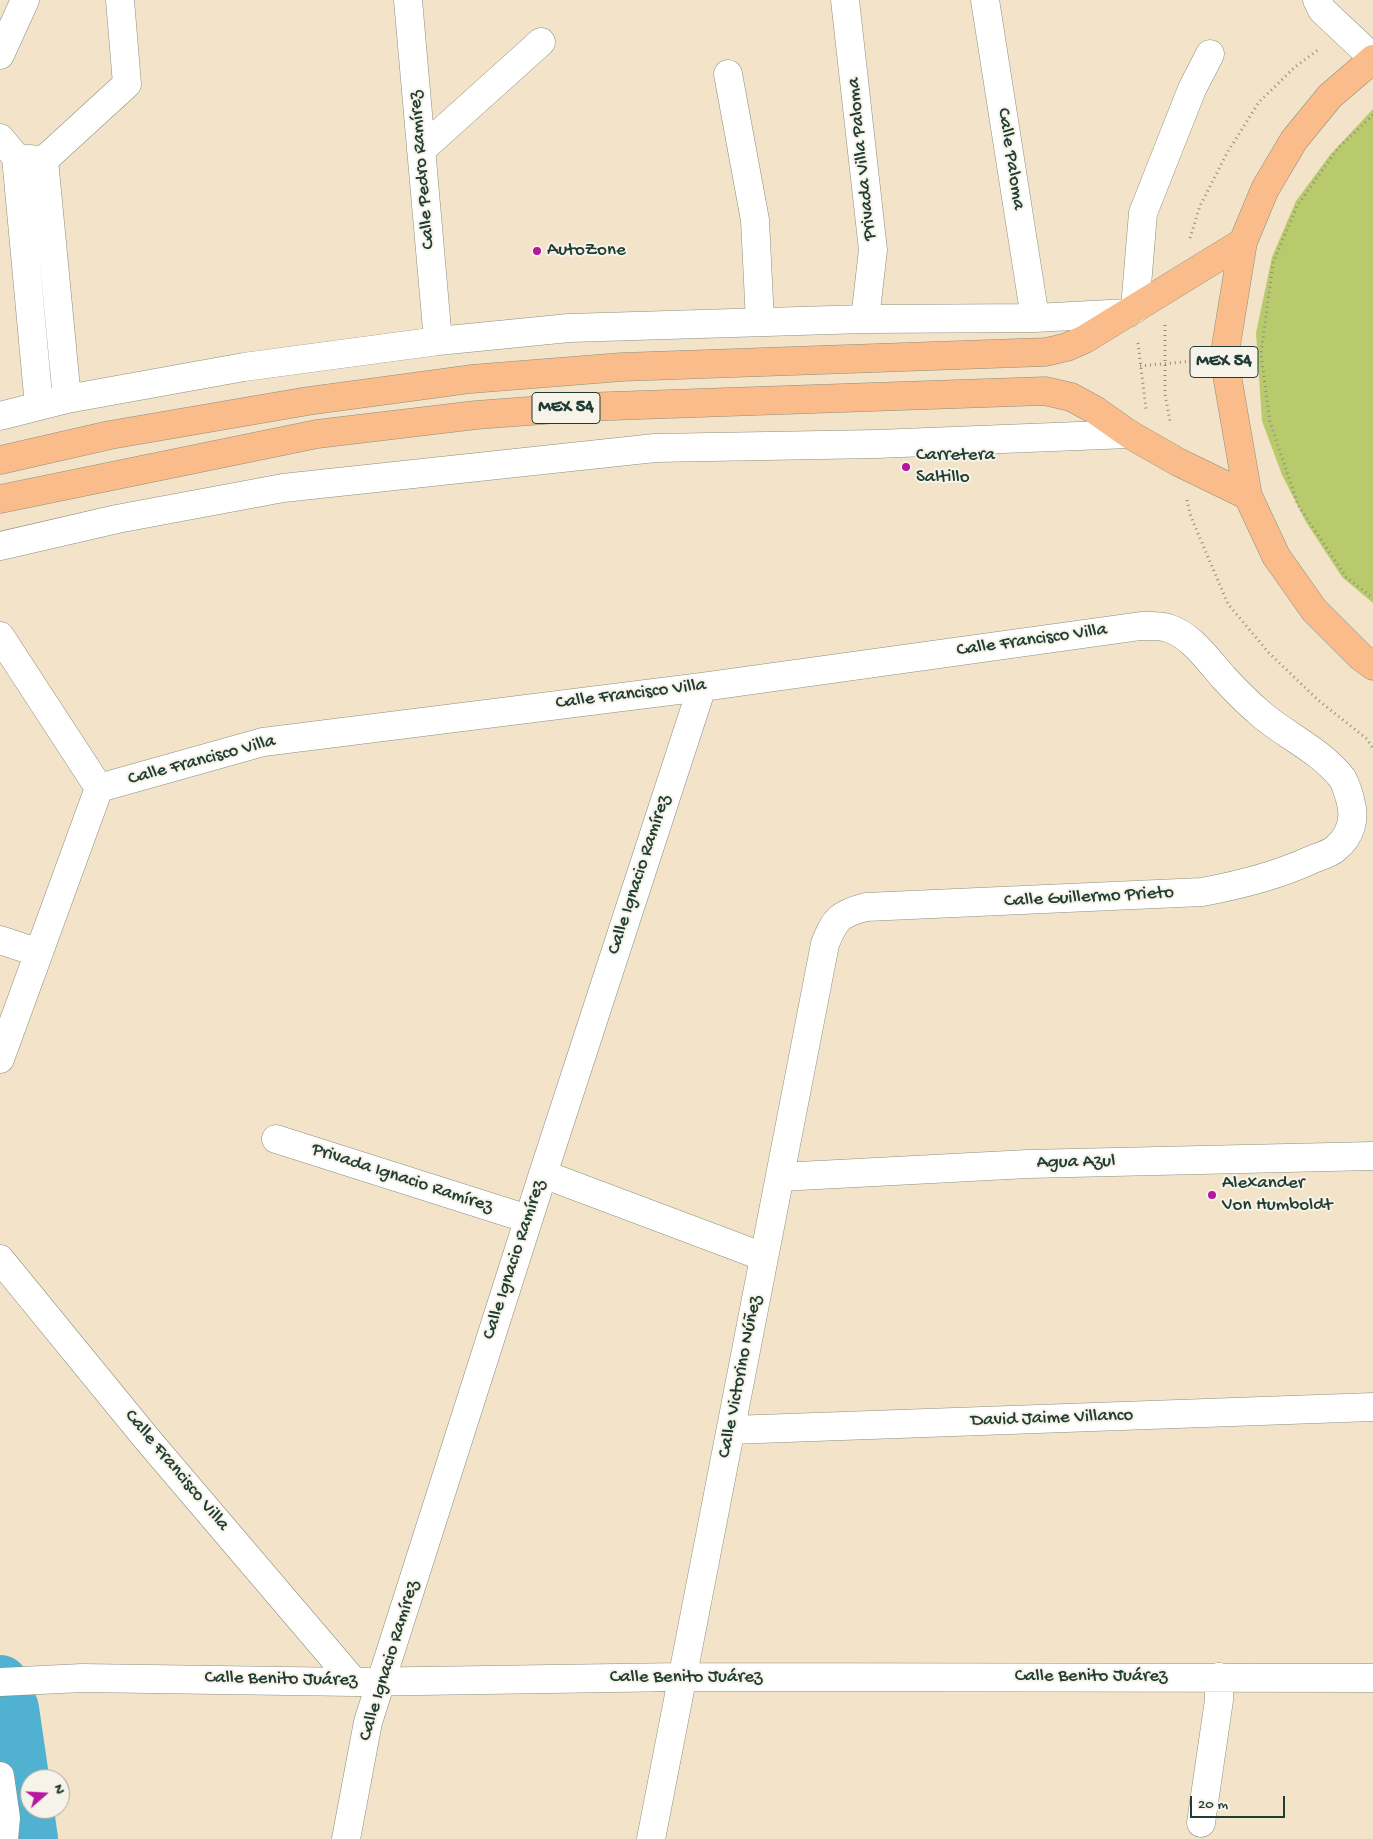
<!DOCTYPE html>
<meta charset="utf-8">
<style>
body{margin:0}
#map{position:relative;width:1373px;height:1839px;overflow:hidden;background:#f3e3c9;font-family:"Gochi Hand",sans-serif}
canvas{display:block}
.north{position:absolute;left:20px;top:1769px;width:50px;height:50px;box-sizing:border-box;background:#f7f3e8;border:1px solid #a1aaa0;border-radius:50%;rotate:71deg;font-size:14px;font-weight:700;line-height:20px;text-align:center;color:#1f3d34}
.north::after{content:'';display:block;margin:auto;width:18px;height:22px;background:#b5179e;clip-path:polygon(50% 0,100% 100%,50% 72%,0 100%)}
.scale{position:absolute;left:1190px;top:1796px;width:95px;height:22px;box-sizing:border-box;border:2px solid #1f3d34;border-top:0;padding-left:6px;font-size:15px;line-height:18px;white-space:nowrap;color:#1f3d34;-webkit-text-stroke:4px #f7f3e8;paint-order:stroke}
</style>
<div id="map">
<canvas width="1373" height="1839"></canvas>
<div class="north">N</div>
<div class="scale">20 m</div>
</div>
<script>
const ctx = document.querySelector('canvas').getContext('2d');
ctx.lineJoin = 'round';
function fillPath(path, color) { ctx.fillStyle = color; ctx.fill(path, 'evenodd'); }
function trace(path, color, width, dash) { ctx.strokeStyle = color; ctx.lineWidth = width; ctx.lineCap = dash ? 'butt' : 'round'; ctx.setLineDash(dash || []); ctx.stroke(path); }
function label(font, color, halo, rows, align = 'center') {
  ctx.font = font + ' "Gochi Hand",sans-serif'; ctx.lineWidth = 4; ctx.setLineDash([]); ctx.textBaseline = 'middle'; ctx.strokeStyle = halo; ctx.fillStyle = color; for (const [text, x, y, turn = 0] of rows) {
    ctx.save(); ctx.translate(x, y); ctx.rotate((+turn || 0) * Math.PI / 180); ctx.textAlign = isNaN(turn) ? turn : align; if (halo) ctx.strokeText(text, 0, 0); ctx.fillText(text, 0, 0); ctx.restore();
  }
}
const green = new Path2D(`
 M 1373,109 L 1373,603 L 1342,577 L 1306,522 L 1282,475 L 1262,421 L 1256,333 L 1272,257 L 1296,201 L 1330,155 Z`);
const river = new Path2D(`
 M 0,1684 L 10,1709 L 29,1839`);
const path = new Path2D(`
 M 1373,115 L 1338,148 L 1297,206 L 1273,263 L 1261,354 L 1270,422 L 1298,505 L 1346,577 L 1373,598
 M 1190,238 L 1200,206 L 1227,153 L 1259,102 L 1295,67 L 1319,49
 M 1165,325 L 1165,394 L 1170,421
 M 1138,343 L 1146,409
 M 1140,366 L 1194,361
 M 1187,500 L 1191,517 L 1228,604 L 1269,653 L 1318,700 L 1367,739 L 1373,749`);
const minor = new Path2D(`
 M 408,0 L 438,341
 M 845,0 L 873,250 L 865,319
 M 985,0 L 1035,318
 M 1317,0 L 1322,10 L 1373,58
 M 0,55 L 25,0
 M 728,74 L 755,220 L 760,322
 M 0,138 L 16,157 L 39,406
 M 421,150 L 541,42
 M 27,159 L 44,160 L 127,84 L 120,0
 M 44,160 L 67,399
 M 1135,309 L 1143,213 L 1192,89 L 1210,54
 M 0,416 L 67,399 L 244,367 L 438,341 L 569,328 L 865,319 L 1035,318 L 1128,313
 M 0,546 L 117,519 L 283,488 L 655,448 L 877,444 L 1129,434
 M 0,636 L 99,788
 M 99,788 L 263,742 L 702,687 L 1141,626 C 1150,626 1159,625 1168,628 C 1191,635 1208,660 1224,678 C 1236,691 1248,703 1262,715 C 1287,736 1321,751 1342,778 C 1346,784 1348,792 1350,799 C 1356,819 1351,836 1335,849 C 1329,854 1318,857 1311,860 C 1276,876 1240,885 1202,892 L 866,907 C 839,914 835,919 825,944 L 651,1839
 M 0,940 L 39,953
 M 0,1059 L 99,788
 M 276,1139 L 528,1219
 M 543,1174 L 764,1257
 M 780,1177 L 1028,1164 L 1373,1156
 M 0,1259 L 147,1439 L 354,1682
 M 731,1430 L 1373,1407
 M 0,1682 L 82,1678 L 354,1682 L 681,1677 L 1373,1678
 M 0,1776 L 6,1818 L 4,1839
 M 1201,1823 L 1219,1700 L 1219,1677
 M 346,1839 L 368,1722 L 543,1174 L 702,687`);
const major = new Path2D(`
 M 1373,59 L 1330,96 L 1294,140 L 1265,189 L 1243,242 L 1224,358 L 1248,496 L 1276,556 L 1314,610 L 1361,657 L 1373,666
 M 0,460 L 110,435 L 308,401 L 471,379 L 622,367 L 1046,352 L 1067,347 L 1085,339 L 1243,242
 M 0,499 L 317,434 L 476,415 L 583,407 L 1045,391 L 1071,397 L 1095,410 L 1129,434 L 1178,462 L 1248,496`);
const markers = [
 [537,251,5,"#b5179e"],
 [906,467,5,"#b5179e"],
 [1212,1195,5,"#b5179e"]
];
const shields = [
 [1224,362,68],
 [566,408,68]
];
const shieldNames = [
 ["MEX 54",1224,362],
 ["MEX 54",566,408]
];
const streetNames = [
 ["Privada Villa Paloma",863,159,-96],
 ["Calle Paloma",1010,159,81],
 ["Calle Pedro Ramírez",423,170,-95],
 ["Calle Francisco Villa",1032,641,-8],
 ["Calle Francisco Villa",631,695,-7],
 ["Calle Francisco Villa",202,761,-15],
 ["Calle Ignacio Ramírez",640,875,-72],
 ["Calle Guillermo Prieto",1089,898,-3],
 ["Agua Azul",1076,1163,-1],
 ["Privada Ignacio Ramírez",402,1179,18],
 ["Calle Ignacio Ramírez",515,1260,-72],
 ["Calle Victorino Núñez",741,1377,-79],
 ["David Jaime Villanco",1052,1419,-2],
 ["Calle Francisco Villa",176,1471,50],
 ["Calle Ignacio Ramírez",390,1661,-73],
 ["Calle Benito Juárez",1091,1677],
 ["Calle Benito Juárez",686,1678],
 ["Calle Benito Juárez",281,1680,1]
];
const poiNames = [
 ["AutoZone",547,251],
 ["Carretera",916,456],
 ["Saltillo",916,478],
 ["Alexander",1222,1184],
 ["Von Humboldt",1222,1206]
];
fillPath(green, '#b9ca6d');
trace(river, '#51b1d0', 58);
trace(minor, '#89907e', 29);
trace(major, '#89907e', 29);
trace(path, '#89907e', 3, [1, 4]);
trace(minor, '#fff', 28);
trace(major, '#fabc8b', 28);
for (const [x, y, r, color] of markers) { const dot = new Path2D(); dot.arc(x, y, r, 0, 2 * Math.PI); ctx.fillStyle = color; ctx.fill(dot); trace(dot, '#f7f3e8', 2); }
for (const [x, y, w] of shields) { const box = new Path2D(); box.roundRect(x - w / 2, y - 15.5, w, 31, 4); ctx.fillStyle = '#f7f3e8'; ctx.fill(box); trace(box, '#1f3d34', 1); }
label('bold 18px', '#1f3d34', null, shieldNames);
label('19px', '#1f3d34', '#f7f3e8', streetNames);
label('19px', '#1f3d34', '#f7f3e8', poiNames, 'left');
</script>
